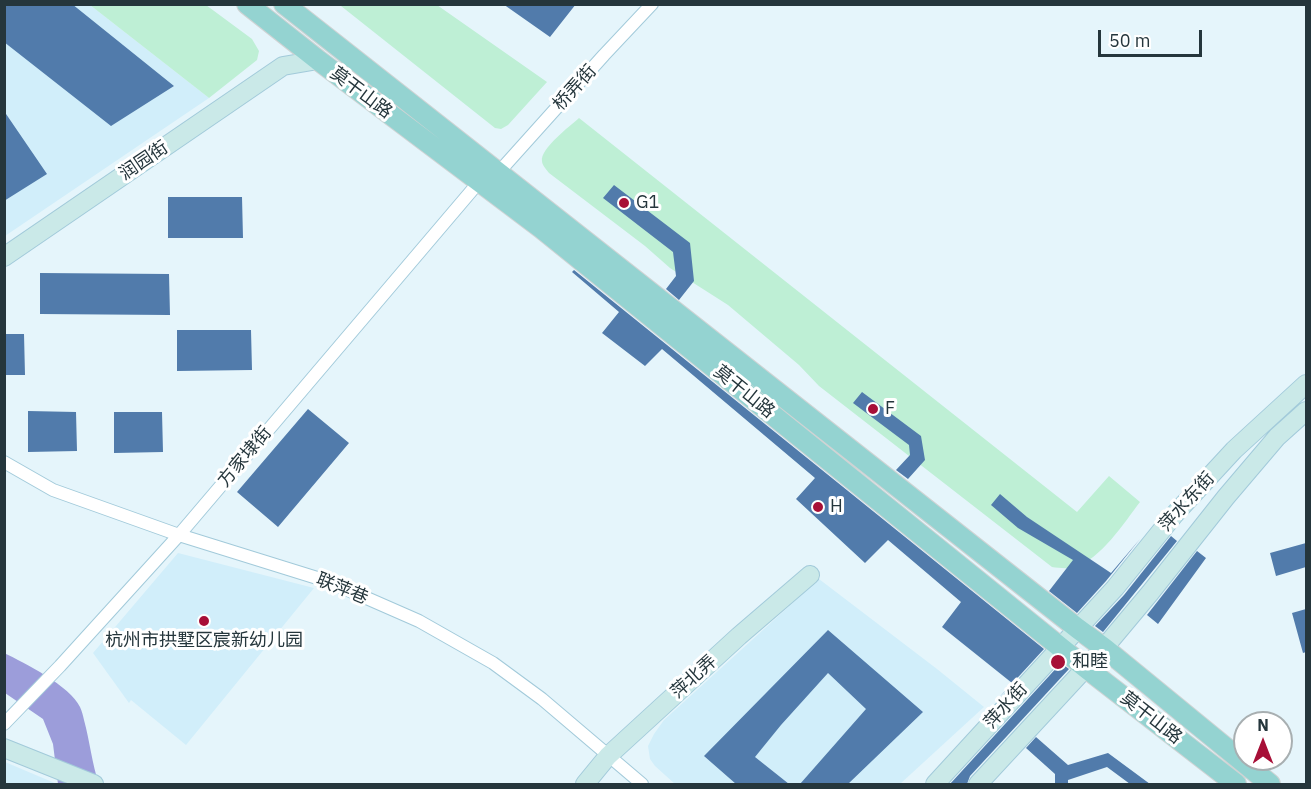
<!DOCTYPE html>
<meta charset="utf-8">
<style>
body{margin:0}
#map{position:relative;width:1311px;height:789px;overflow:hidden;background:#e5f5fb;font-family:"IBM Plex Sans",sans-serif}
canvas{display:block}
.frame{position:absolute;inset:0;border:6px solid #25363c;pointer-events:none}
.north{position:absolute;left:1233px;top:711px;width:60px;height:60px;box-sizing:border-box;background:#fff;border:2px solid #a8afb1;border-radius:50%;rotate:0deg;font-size:16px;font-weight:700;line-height:24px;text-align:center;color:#25363c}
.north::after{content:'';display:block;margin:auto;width:21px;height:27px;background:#a70f37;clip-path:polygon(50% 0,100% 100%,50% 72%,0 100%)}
.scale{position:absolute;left:1098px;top:30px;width:104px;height:27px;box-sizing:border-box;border:3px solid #25363c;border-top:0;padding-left:8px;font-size:18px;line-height:21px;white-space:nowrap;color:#25363c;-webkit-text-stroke:4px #fff;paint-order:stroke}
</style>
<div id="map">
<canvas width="1311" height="789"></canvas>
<div class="frame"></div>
<div class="north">N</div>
<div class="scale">50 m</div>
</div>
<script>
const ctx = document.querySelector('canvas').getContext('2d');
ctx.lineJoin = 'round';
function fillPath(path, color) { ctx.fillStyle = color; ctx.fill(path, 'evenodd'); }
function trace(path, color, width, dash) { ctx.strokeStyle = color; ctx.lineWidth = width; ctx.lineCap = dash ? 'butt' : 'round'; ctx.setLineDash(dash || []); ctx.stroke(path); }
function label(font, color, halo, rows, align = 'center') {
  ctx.font = font + ' "IBM Plex Sans","Noto Sans SC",sans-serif'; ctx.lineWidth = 6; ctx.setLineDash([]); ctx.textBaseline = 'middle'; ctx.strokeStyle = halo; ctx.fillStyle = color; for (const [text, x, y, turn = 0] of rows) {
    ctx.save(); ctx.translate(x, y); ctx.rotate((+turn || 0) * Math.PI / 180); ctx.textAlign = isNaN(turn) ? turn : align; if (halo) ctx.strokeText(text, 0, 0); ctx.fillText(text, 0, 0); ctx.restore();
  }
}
const built = new Path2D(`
 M 5,5 L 90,5 L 209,98 L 5,236 Z
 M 178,553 L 314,588 L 186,745 L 131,700 L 129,703 L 93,653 Z
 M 819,579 L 937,669 L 984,707 L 900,784 L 675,784 L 655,766 L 650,759 L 648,746 L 654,734 L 664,720 Z
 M 5,762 L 57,784 L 5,784 Z`);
const green = new Path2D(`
 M 345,4 L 437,5 L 547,82 L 508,125 L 501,129 L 495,128 L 341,6 Z
 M 90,5 L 206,5 L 252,39 L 259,51 L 257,60 L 209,98 Z
 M 579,118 L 1077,512 L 1109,476 L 1140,502 C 1124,523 1101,559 1075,567 C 1068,569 1059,568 1052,567 L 819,386 L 799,365 L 728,305 L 670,268 L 645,246 L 549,173 C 546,169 542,165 542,161 C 540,149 570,126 579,118 Z`);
const water = new Path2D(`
 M 4,653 C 25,663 70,686 80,707 C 82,711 83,716 84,720 C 90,742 92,764 99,784 L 58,784 L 53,744 L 43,719 L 5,693 Z`);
const building = new Path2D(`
 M 4,4 L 72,4 L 174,86 L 111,126 L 4,42 Z
 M 503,4 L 576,4 L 550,37 Z
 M 4,111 L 47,174 L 4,201 Z
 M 614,185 L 690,243 L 694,281 L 679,300 L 666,289 L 676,276 L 673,252 L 603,198 Z
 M 168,197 L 242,197 L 243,238 L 168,238 Z
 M 574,270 L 1044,649 L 998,699 L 1012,683 L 942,627 L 961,602 L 888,540 L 865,563 L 796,499 L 815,478 L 662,349 L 645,366 L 602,333 L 619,312 L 572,272 Z
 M 40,273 L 169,274 L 170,315 L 40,314 Z
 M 177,330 L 251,330 L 252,370 L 177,371 Z
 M 4,334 L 24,334 L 25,375 L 4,375 Z
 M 862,392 L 921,436 L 925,460 L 908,479 L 896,470 L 910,455 L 909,445 L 853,403 Z
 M 308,409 L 349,443 L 278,527 L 237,492 Z
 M 28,411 L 76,412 L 77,451 L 28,452 Z
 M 114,412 L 162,412 L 163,452 L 114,453 Z
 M 1000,494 L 1027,517 L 1111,573 L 1140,539 L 1106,581 L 1077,613 L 1049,591 L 1073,560 L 1018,528 L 991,505 Z
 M 1171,536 L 1177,541 L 1103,632 L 1095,626 L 1124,595 Z
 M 1306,543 L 1306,567 L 1276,576 L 1270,553 Z
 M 1197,551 L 1206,558 L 1158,624 L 1147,615 Z
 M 1306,609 L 1306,652 L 1303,653 L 1292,613 Z
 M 828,630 L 923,712 L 848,784 L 800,784 L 866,709 L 828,673 L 781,725 L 755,757 L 789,784 L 736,784 L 704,756 Z
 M 1061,663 L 1069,669 L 970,776 L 967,784 L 950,784 Z
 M 1036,737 L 1068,765 L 1108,753 L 1150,784 L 1130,784 L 1107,767 L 1068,780 L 1068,784 L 1055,784 L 1055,774 L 1026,748 Z`);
const street = new Path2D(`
 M 498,173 L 604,55 L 652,4
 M 4,462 L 53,490 L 179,535 L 330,582 L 419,621 L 493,663 L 542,699 L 642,784
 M 4,724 L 60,666 L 179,535 L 479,182`);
const secondary = new Path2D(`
 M 4,257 L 283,66 L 318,60
 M 4,748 L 94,784
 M 585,784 L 608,756 L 739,636 L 810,575
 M 935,784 L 1115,588 L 1174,515 L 1234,450 L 1306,384
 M 978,784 L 1104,648 L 1150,593 L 1226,497 L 1277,437 L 1306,411`);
const primary = new Path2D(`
 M 247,4 L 318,60 L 541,228 L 1086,668 L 1236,784
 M 284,4 L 1077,628 L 1104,648 L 1270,784`);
const markers = [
 [624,203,6,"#a70f37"],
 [873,409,6,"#a70f37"],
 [818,507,6,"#a70f37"],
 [204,621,6,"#a70f37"],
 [1058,662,8,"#a70f37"]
];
const streetNames = [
 ["桥弄街",575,88,-48],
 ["莫干山路",361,93,37],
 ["润园街",144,161,-34],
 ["莫干山路",744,392,39],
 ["方家埭街",245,457,-50],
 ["萍水东街",1187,502,-48],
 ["联萍巷",342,589,22],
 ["萍北弄",694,677,-42],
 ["萍水街",1006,706,-48],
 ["莫干山路",1151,718,38]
];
const poiNames = [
 ["G1",636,203],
 ["F",885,409],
 ["H",830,507],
 ["杭州市拱墅区宸新幼儿园",204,641,"center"],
 ["和睦",1072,662]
];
fillPath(built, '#d1eefa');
fillPath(green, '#beefd5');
fillPath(water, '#9c9dda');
fillPath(building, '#517bab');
trace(street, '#a2cada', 14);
trace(secondary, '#a2cada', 20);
trace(primary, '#cfd3d4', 22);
trace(street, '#fff', 12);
trace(secondary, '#cae9e8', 18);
trace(primary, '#94d3d1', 20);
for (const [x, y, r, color] of markers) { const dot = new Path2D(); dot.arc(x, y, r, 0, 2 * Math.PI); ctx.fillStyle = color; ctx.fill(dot); trace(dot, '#fff', 2); }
label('18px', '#25363c', '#fff', streetNames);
label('18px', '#25363c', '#fff', poiNames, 'left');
</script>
